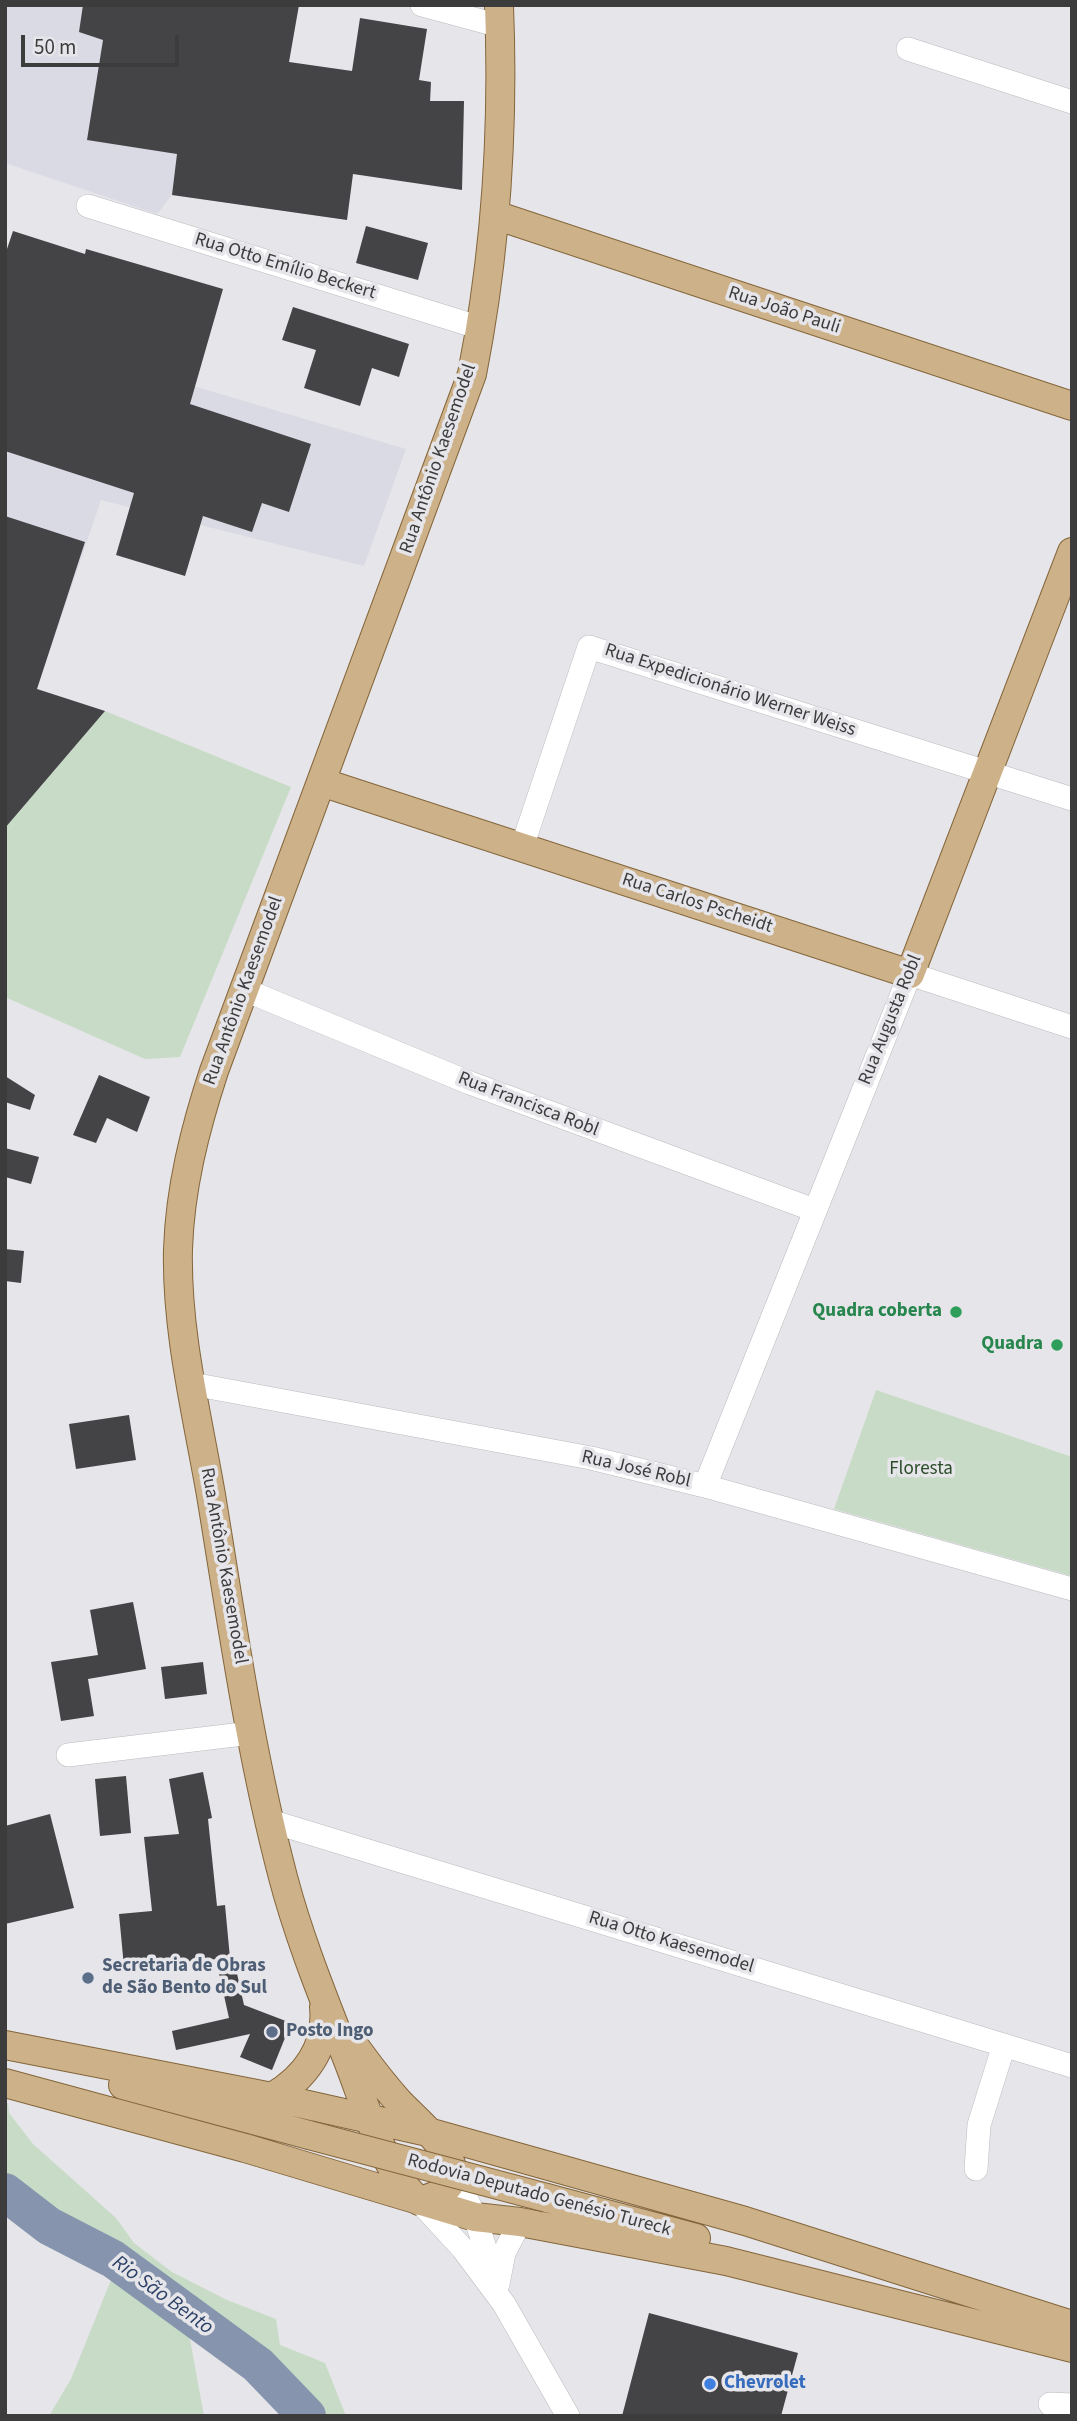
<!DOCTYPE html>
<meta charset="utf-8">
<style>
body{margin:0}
#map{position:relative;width:1077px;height:2421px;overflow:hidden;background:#e6e5e9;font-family:"Source Sans 3",sans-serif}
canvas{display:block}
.frame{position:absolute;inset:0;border:7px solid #3c3c3d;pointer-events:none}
.scale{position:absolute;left:21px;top:35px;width:158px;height:32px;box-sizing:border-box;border:4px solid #3c3c3d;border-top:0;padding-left:9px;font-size:21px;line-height:24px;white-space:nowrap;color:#3c3c3d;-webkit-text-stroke:5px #e6e5e9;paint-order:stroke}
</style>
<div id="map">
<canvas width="1077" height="2421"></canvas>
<div class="frame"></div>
<div class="scale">50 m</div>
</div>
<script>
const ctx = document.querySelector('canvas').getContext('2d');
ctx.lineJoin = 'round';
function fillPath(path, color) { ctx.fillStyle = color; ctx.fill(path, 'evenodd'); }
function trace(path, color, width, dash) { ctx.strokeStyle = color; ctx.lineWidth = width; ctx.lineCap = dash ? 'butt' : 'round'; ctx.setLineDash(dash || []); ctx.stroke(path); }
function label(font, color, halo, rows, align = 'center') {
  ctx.font = font + ' "Source Sans 3",sans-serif'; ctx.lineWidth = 7; ctx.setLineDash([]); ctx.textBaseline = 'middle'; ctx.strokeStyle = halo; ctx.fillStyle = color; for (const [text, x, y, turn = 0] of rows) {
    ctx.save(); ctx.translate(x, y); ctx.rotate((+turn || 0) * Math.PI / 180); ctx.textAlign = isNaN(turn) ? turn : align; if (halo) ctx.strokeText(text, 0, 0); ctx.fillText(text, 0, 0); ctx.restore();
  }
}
const built = new Path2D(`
 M 5,5 L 299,5 L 289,62 L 431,82 L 431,101 L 464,101 L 462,190 L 353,174 L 347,220 L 172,195 L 157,214 L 5,163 Z
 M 5,330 L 406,449 L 364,566 L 101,500 L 37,689 L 105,711 L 5,828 Z`);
const green = new Path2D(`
 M 105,711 L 291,787 L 180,1057 L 145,1059 L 5,997 L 5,828 Z
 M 876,1390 L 1072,1457 L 1072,1576 L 834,1509 Z
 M 5,2103 L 8,2103 L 9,2113 L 33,2144 L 116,2218 L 134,2243 L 172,2272 L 227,2300 L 276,2319 L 280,2345 L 325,2363 L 346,2416 L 307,2416 L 258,2365 L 5,2181 Z
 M 111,2280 L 187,2323 L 204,2416 L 49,2416 L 71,2379 Z`);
const river = new Path2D(`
 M 5,2192 L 49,2226 L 113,2259 L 258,2365 L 307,2416`);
const building = new Path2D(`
 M 83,5 L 299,5 L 289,62 L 352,71 L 360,18 L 427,29 L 419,80 L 431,82 L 430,101 L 464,101 L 462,190 L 353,174 L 347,220 L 172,195 L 177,154 L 87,140 L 103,40 L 79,32 Z
 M 366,226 L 428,243 L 418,280 L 356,263 Z
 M 13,231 L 85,254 L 86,249 L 223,289 L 190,404 L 311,444 L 289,512 L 262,503 L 252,532 L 203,516 L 185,576 L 116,555 L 134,493 L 5,451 L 5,255 Z
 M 293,307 L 409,344 L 399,377 L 372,368 L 360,406 L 304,388 L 316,350 L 282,340 Z
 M 5,516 L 85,542 L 37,689 L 105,711 L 5,828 Z
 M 99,1075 L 150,1097 L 137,1132 L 107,1118 L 96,1143 L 73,1135 Z
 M 5,1076 L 35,1095 L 30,1110 L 5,1102 Z
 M 5,1148 L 39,1157 L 31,1184 L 5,1177 Z
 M 5,1249 L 24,1251 L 21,1283 L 5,1281 Z
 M 129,1415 L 136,1460 L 76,1469 L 69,1424 Z
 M 133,1602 L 146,1669 L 88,1679 L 94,1716 L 61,1721 L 51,1662 L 98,1655 L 90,1610 Z
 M 203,1662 L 207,1694 L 165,1699 L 161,1667 Z
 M 203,1772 L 212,1818 L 208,1819 L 217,1906 L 225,1905 L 230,1958 L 124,1967 L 119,1914 L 152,1911 L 144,1837 L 179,1834 L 169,1779 Z
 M 126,1776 L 131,1833 L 100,1836 L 95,1779 Z
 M 50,1814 L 74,1908 L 5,1924 L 5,1826 Z
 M 236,1969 L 244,2005 L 291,2023 L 272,2070 L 240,2057 L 250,2034 L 176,2050 L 172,2031 L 229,2018 L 219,1973 Z
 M 649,2313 L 798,2353 L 781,2416 L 622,2416 Z`);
const minor = new Path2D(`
 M 422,5 L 500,26
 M 908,49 L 1072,102
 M 88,206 L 481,328
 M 522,847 L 589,647 L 1072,799
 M 245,990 L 470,1083 L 814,1210
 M 192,1384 L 591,1458 L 705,1486 L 1072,1589
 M 705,1486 L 910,974 L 1072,1027
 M 68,1755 L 251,1733
 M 270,1821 L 1072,2066
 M 976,2169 L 979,2125 L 1004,2045
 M 453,2170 L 475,2217 L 497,2285
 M 419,2201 L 463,2249 L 504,2304 L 568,2416
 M 498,2284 L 504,2253 L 520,2222
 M 1050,2404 L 1072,2405`);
const major = new Path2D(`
 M 495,215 L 1072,406
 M 321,782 L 910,974 L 1072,552
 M 351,2041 C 366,2062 381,2082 398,2101 C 422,2127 495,2182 419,2201
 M 5,2045 L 272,2097 L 428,2132 L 745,2221 L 1072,2325
 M 5,2083 L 245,2148 L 475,2217 L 520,2222 L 726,2261 L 1072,2348
 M 123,2085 L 309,2135
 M 272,2097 C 305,2078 328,2047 324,2007
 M 547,2198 L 696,2238
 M 419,2201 C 383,2170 367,2110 350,2066 C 326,2004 300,1942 283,1877 C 250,1752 232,1623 211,1495 C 197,1414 176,1331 178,1249 C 180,1188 195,1129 214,1071 L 472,374 C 496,252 504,130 499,5`);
const majorBridge = new Path2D(`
 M 309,2135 L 547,2198`);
const markers = [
 [956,1312,7,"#2e9e5b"],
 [1057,1345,7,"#2e9e5b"],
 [88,1978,7,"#5c6f8a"],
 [272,2032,7,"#5c6f8a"],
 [710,2384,7,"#3f7fe0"]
];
const streetNames = [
 ["Rua Otto Emílio Beckert",285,267,17],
 ["Rua João Pauli",784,311,18],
 ["Rua Antônio Kaesemodel",439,459,-71],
 ["Rua Expedicionário Werner Weiss",730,691,18],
 ["Rua Carlos Pscheidt",697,904,18],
 ["Rua Antônio Kaesemodel",244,991,-70],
 ["Rua Augusta Robl",891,1020,-68],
 ["Rua Francisca Robl",528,1105,21],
 ["Rua José Robl",636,1470,13],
 ["Rua Antônio Kaesemodel",223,1566,80],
 ["Rua Otto Kaesemodel",671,1943,17],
 ["Rodovia Deputado Genésio Tureck",539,2196,15]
];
const leisureNames = [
 ["Quadra coberta",942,1312],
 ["Quadra",1043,1345]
];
const parkNames = [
 ["Floresta",921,1470]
];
const serviceNames = [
 ["Secretaria de Obras",102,1967],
 ["de São Bento do Sul",102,1989],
 ["Posto Ingo",286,2032]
];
const shopNames = [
 ["Chevrolet",724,2384]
];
const waterNames = [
 ["Rio São Bento",162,2296,36]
];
fillPath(built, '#dadae5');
fillPath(green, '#c7dbc6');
trace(river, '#8695ad', 38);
fillPath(building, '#444447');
trace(minor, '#bbbbbf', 24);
trace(major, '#84663b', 30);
trace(minor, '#fff', 23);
trace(major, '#cdb189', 28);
trace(majorBridge, '#84663b', 30, []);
trace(majorBridge, '#cdb189', 28);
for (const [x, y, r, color] of markers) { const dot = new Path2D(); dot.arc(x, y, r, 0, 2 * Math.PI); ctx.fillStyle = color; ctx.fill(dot); trace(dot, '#e6e5e9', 2.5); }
label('19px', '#3c3c3d', '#e6e5e9', streetNames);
label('bold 19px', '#27864d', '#e6e5e9', leisureNames, 'right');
label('19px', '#2b4d2a', '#e6e5e9', parkNames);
label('bold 19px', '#4e5e75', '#e6e5e9', serviceNames, 'left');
label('bold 19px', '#366cbe', '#e6e5e9', shopNames, 'left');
label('italic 21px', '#2d4268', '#e6e5e9', waterNames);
</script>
